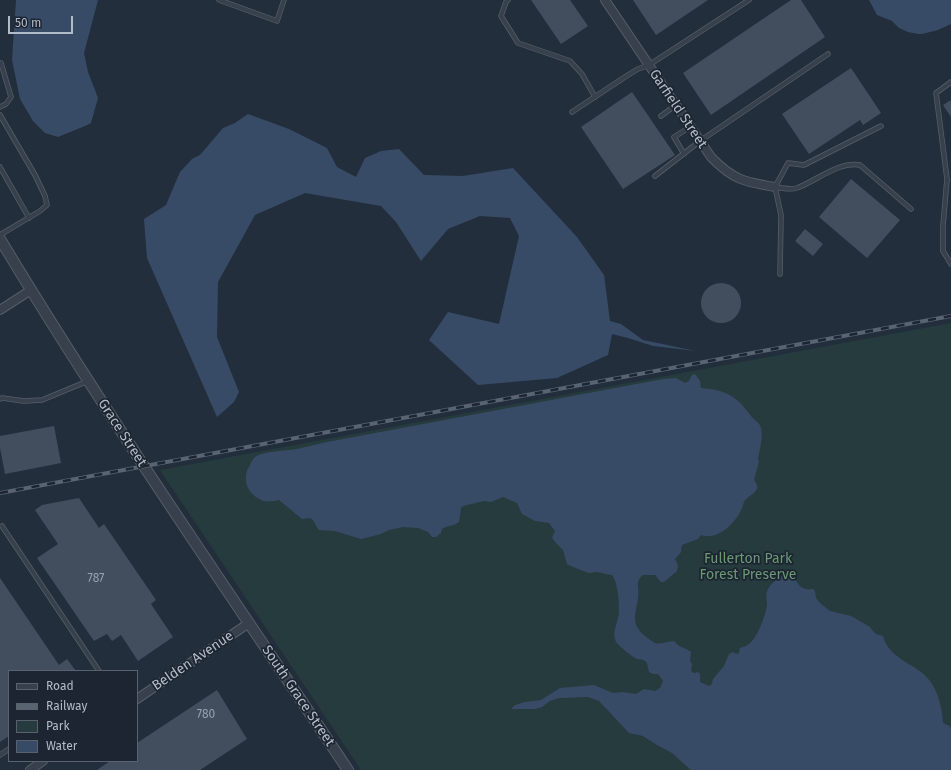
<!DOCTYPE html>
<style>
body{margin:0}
#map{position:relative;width:951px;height:770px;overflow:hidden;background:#232e3c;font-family:"Fira Sans",sans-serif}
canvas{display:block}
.legend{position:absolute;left:8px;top:670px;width:130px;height:92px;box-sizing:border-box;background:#1c2531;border:1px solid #58616d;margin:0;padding:5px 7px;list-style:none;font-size:12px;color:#b2bbc8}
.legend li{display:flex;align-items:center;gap:8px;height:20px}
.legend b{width:20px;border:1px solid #58616d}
.scale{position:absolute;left:8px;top:16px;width:65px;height:18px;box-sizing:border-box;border:2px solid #b2bbc8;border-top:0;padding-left:5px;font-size:12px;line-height:14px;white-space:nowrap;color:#b2bbc8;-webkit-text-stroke:3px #1c2531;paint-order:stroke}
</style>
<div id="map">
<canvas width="951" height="770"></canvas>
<ul class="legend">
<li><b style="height:5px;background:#37404c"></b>Road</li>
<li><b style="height:5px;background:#596473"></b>Railway</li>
<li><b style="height:11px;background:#253b3d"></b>Park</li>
<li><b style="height:11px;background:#384b66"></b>Water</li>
</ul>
<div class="scale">50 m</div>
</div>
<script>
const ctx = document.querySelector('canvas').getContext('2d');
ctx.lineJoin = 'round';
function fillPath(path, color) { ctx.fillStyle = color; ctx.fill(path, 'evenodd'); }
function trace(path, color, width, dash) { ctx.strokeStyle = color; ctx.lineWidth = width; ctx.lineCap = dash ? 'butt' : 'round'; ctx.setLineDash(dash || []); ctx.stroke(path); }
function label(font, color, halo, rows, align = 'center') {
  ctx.font = font + ' "Fira Sans",sans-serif'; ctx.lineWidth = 3.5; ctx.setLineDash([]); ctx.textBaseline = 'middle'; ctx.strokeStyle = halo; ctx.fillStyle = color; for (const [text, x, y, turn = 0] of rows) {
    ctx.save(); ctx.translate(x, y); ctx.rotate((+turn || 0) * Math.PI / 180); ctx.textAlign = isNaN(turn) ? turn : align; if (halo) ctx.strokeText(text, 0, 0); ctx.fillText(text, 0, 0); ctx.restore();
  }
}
const green = new Path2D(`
 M 951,323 L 951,770 L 361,770 L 160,470 Z`);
const water = new Path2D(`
 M 16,0 L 98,0 L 84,53 L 88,72 L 98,98 L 91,123 L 85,126 L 58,137 L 45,133 L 33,121 L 20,99 L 12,60 Z
 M 869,0 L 951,0 L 951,24 L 938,30 L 922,34 L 918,34 L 908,32 L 899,28 L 892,21 L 877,15 Z
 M 248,114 L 289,129 L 327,148 L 337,167 L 356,177 L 365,158 L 381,151 L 399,149 L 424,175 L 463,176 L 513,168 L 577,237 L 604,275 L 610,321 L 621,324 L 643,340 L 696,351 L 653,346 L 628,338 L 612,334 L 608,355 L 557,378 L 478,385 L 429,340 L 448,312 L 499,324 L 519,236 L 510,218 L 480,216 L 448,229 L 421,261 L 396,222 L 381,206 L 305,193 L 255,215 L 218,282 L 217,337 L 239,392 L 234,402 L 217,417 L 147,258 L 144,219 L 166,205 L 180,172 L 192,159 L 200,155 L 223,128 L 235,123 Z
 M 695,374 L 700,381 L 701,388 C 726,390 737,396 751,416 C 754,420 760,423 761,428 C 763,439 760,448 758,459 L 759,462 L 754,480 C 755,482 757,484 757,486 C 759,492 746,497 744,502 C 743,504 743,506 742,508 C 736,523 718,541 701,535 L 698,539 L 682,545 L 681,549 L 681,552 L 675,559 L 678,565 L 677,571 L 664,582 L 661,582 L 655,575 L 643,575 C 634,582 640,589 638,598 C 636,613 630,624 645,636 C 648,638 651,641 655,643 C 661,645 667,641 674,641 C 679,648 685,647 691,652 L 690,661 L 692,664 L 691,671 L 694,673 L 698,672 L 700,674 L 700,682 L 709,686 L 712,684 L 713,679 L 724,666 L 729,654 L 733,652 L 736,654 L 739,653 L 740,648 C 743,647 747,646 749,644 C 757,639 766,614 767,605 C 767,599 765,594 768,589 C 771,583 779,577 785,574 L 795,578 C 798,586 803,591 813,589 L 815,591 L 816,598 L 820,603 L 830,611 L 851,616 L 870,627 L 872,630 L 876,634 L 883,636 C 889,660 918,664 930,681 C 939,693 942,709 943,723 L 951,727 L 951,770 L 691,770 L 672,753 L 657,745 L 643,736 L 629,733 L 599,701 L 588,697 L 559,698 L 550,701 L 542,707 L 535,709 L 511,709 L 515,705 L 525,702 L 541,700 L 560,688 L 594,685 L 613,693 L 623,692 L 636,694 L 644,689 L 655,691 L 660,688 L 663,681 L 658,674 L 653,674 L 649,672 C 648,669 648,664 646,662 C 644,659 641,660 638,659 C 633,658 619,646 616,642 C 611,631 619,622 619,611 C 619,602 618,582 612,575 C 606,575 602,572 596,572 C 594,572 592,573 590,573 C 588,573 570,566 567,564 L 563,550 L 556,543 L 552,538 L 555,531 L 549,523 L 535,521 L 522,514 L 517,503 L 503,497 L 491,502 L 484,501 L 463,506 L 461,508 L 459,522 C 452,527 448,525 442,529 L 441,533 L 436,537 L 432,537 L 428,532 L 418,528 L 403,527 L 389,530 L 381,534 L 361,539 L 335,531 L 319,530 C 312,521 316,516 302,519 L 279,500 C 275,501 269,502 264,501 C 247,495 241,479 250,465 C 251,462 253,459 255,457 C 263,451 286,451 297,449 C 307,447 317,444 327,442 L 663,379 L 676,378 L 685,383 L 689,381 L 692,375 Z`);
const building = new Path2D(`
 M 531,0 L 570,0 L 588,26 L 561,44 Z
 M 633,0 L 708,0 L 656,35 Z
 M 791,0 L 801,0 L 825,37 L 711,115 L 683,73 Z
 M 851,68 L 881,113 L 863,125 L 860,120 L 809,154 L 782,114 Z
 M 632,92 L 675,155 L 623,189 L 581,127 Z
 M 951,100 L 951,117 L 943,105 Z
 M 851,179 L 900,220 L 867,258 L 819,217 Z
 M 805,229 L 823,244 L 813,256 L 795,241 Z
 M701 303a20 20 0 1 1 40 0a20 20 0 1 1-40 0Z
 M 54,426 L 61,463 L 5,474 L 0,448 L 0,436 Z
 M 79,498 L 99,528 L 104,524 L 156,600 L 151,604 L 173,637 L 138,661 L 121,635 L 112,641 L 107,634 L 94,641 L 37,558 L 58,544 L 35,510 L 42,505 Z
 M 0,578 L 59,665 L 67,659 L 76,671 L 9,671 L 9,736 L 0,742 Z
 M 217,690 L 247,739 L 200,770 L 97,770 L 110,761 L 137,761 L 137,743 Z`);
const service = new Path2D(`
 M 219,0 L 277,21 L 284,0
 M 508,0 L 506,2 L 501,16 L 518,43 L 570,61 L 582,74 L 595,97
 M 951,82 L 936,93 L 947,179 L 943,226 L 943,251 L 951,264
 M 0,107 L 6,104 L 11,97 L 1,63
 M 572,112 L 628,75 L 638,69 L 649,65 L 749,0
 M 0,115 L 35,175 L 45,196 L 47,205 L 40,211 L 0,235
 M 661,116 L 676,105
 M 684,154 L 674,137 L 690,127
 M 0,167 L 29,218
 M 655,176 L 700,141 L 828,54
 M 775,187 C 781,188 791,190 797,188 C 816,181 839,161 860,165 L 911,209
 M 780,274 L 781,215 L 775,187 L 788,163 L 804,165 L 881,126
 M 0,399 L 2,398 L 24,401 L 42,400 L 88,381
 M 2,526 L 99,671
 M 0,755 L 9,749`);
const minor = new Path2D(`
 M 605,0 L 711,157 C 733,180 745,182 775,187
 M 0,310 L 31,290
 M 137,699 L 249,623
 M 30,770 L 43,761`);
const tertiary = new Path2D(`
 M 0,239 C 109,420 230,594 348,770`);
const rail = new Path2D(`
 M 0,493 L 951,316`);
const numberNames = [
 ["787",96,579],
 ["780",206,715]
];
const streetNames = [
 ["Garfield Street",678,109,56],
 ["Grace Street",122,433,57],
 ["Belden Avenue",193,661,-34],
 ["South Grace Street",298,696,56]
];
const parkNames = [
 ["Fullerton Park",748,559],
 ["Forest Preserve",748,575]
];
fillPath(green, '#253b3d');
fillPath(water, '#384b66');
fillPath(building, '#424e5e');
trace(service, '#555e6a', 5.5);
trace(minor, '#555e6a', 10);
trace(tertiary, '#555e6a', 12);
trace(service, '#37404c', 4);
trace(minor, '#37404c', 8);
trace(tertiary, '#37404c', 10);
trace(rail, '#596473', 4);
trace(rail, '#1c2531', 2.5, [8]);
label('12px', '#96a0ae', null, numberNames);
label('14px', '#b2bbc8', '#1c2531', streetNames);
label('14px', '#6a9974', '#1c2531', parkNames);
</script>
